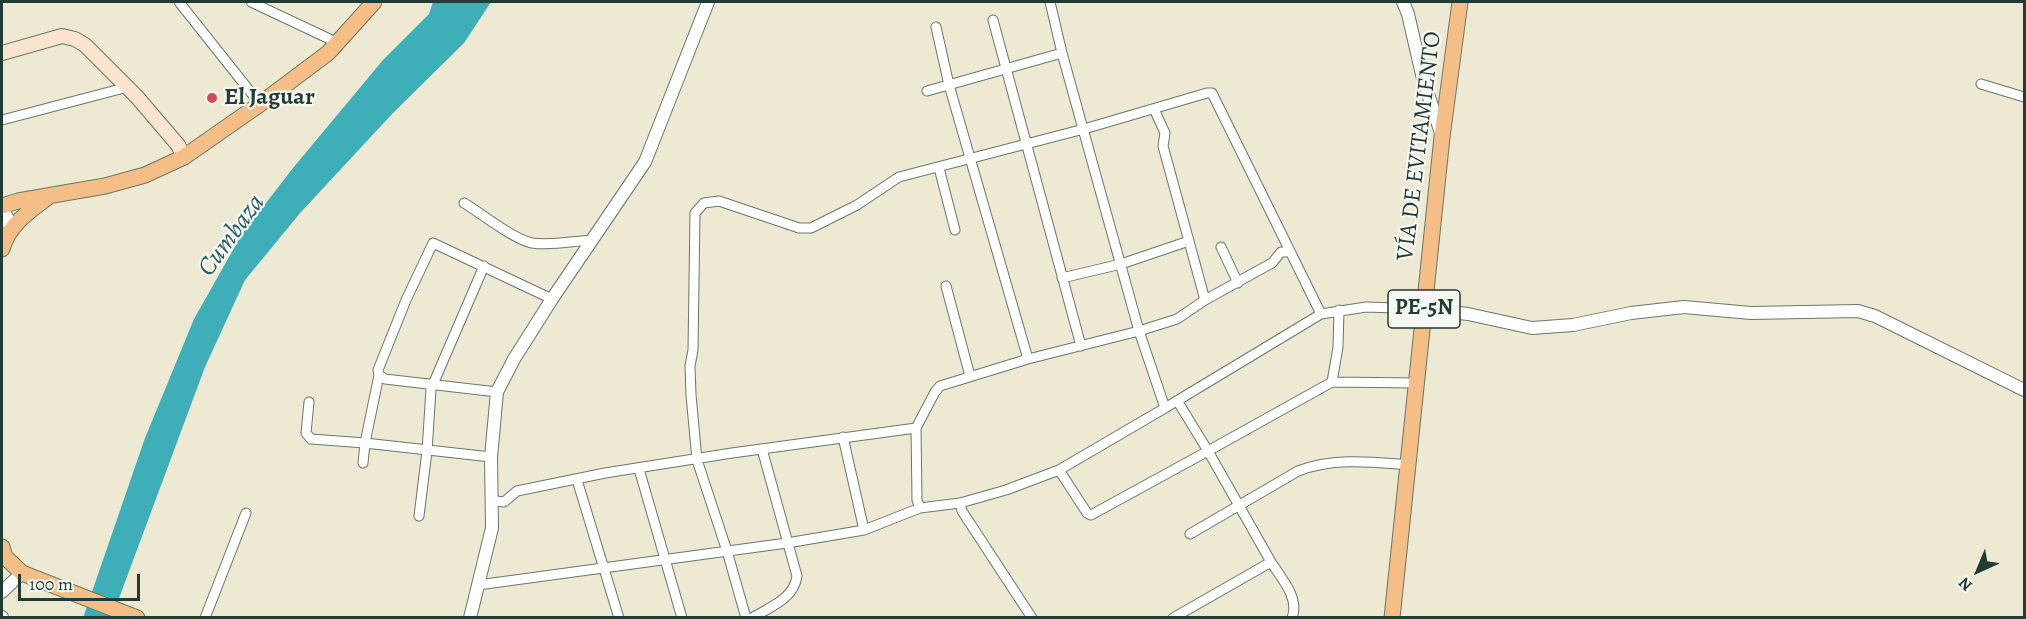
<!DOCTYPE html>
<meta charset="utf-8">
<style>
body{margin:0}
#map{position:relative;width:2026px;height:619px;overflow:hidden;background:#ede9d2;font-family:Alegreya,serif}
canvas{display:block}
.frame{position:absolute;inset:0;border:3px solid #1f3d34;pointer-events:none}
.north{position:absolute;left:1948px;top:541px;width:60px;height:60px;-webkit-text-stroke:4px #f6f6f2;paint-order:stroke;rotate:224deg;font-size:16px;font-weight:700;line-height:24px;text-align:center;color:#1f3d34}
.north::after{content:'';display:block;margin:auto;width:21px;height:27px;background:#1f3d34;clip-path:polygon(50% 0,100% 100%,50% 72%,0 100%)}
.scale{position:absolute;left:18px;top:574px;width:122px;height:27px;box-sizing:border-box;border:3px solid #1f3d34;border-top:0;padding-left:8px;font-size:18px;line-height:21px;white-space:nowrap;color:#1f3d34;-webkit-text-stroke:4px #f6f6f2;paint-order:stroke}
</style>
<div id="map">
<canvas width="2026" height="619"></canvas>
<div class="frame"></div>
<div class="north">N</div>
<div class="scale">100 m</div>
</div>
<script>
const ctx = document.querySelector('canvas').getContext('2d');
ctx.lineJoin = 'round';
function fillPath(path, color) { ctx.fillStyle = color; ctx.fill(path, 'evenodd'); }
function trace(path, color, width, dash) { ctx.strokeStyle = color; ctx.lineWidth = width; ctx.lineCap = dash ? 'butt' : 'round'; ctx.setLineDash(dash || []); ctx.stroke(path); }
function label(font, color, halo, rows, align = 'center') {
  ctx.font = font + ' Alegreya,serif'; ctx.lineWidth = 4.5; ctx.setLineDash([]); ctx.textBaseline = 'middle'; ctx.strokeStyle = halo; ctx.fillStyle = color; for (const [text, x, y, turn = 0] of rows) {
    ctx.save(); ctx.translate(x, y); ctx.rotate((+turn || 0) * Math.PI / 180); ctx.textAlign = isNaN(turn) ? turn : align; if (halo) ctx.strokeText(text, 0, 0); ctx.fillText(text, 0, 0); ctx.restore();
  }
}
const water = new Path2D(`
 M 433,2 L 491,2 L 464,43 L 393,113 L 301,212 L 245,280 L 205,367 L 112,617 L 83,618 L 145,438 L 194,319 L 242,234 L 293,168 L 383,60 L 429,14 Z`);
const minor = new Path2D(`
 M 179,2 L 260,104
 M 251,2 L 338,43
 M 1050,2 L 1062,53 L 1139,331 L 1177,319 L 1205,300 L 1272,263 L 1281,252 L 1290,252
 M 993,20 L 1081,346
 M 936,27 L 949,85 L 1028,359
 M 1981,84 L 2024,97
 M 927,91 L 1062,53
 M 1154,109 L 1165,133 L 1163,146 L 1205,300
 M 2,120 L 128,87
 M 939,168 L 955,230
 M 464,203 C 481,213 513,239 532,243 C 551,246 573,241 592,240
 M 1221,247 L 1238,283
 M 1062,278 L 1121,264 L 1189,241
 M 946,286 L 970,376
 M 1332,382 L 1338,347 L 1339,310
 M 497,392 L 385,379 L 379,375 L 378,370 L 406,300 L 433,243 L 552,299
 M 309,402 L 306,433 L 311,439 L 365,443 L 491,457
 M 1178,402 L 1208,451 L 1332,382 L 1416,383
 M 916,428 L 917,500 L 920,508
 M 843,437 L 864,530
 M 363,463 L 365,443 L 379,375
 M 639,469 L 682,618
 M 1059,470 L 1087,513 L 1091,515 L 1208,451 L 1271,562 L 1173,618
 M 577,480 L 619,618
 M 491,497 L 496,501 L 504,502 L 517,491 L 605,473 L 732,453 L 916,428 L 935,392 L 940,386 L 1028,359 L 1139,331 L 1165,408 L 1321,314 L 1366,307 L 1424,309
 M 960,503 L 962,511 L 1032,618
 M 419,516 L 427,451 L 431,389 L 484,266
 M 1190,534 L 1298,471 C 1334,457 1371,462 1409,465
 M 1271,562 C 1281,578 1300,598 1292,618
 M 478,585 L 787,543 L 864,530 L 920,508 L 960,503 L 1006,490 L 1059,470 L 1165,408
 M 205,618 L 246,513
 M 746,618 L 727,551 L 697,460 L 691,395 L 690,366 L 693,350 L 695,213 L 704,203 L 719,201 L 799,228 L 811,228 L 857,205 L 899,177 L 1084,129 L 1207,93 L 1212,93 L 1321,314
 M 752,618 C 770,607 794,599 797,576 L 762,449`);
const tertiary = new Path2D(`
 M 1403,2 L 1408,14 L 1423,79 L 1441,133
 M 2,208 L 8,219 L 10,230
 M 1424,309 L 1468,314 L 1532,328 L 1573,325 L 1631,313 L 1684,307 L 1751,313 L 1858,311 L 1875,316 L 2024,390
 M 2,592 L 22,573
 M 2,617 L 2,618
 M 470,618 L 492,528 L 491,457 L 497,392 L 514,359 L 552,299 L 645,162 L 708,2`);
const secondary = new Path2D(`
 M 2,53 L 62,36 L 75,39 L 85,45 L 137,97 L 178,145 L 184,157`);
const primary = new Path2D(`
 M 2,206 L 18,201 L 105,186 L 145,175 L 184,157 L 260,104 L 328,53 L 374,2
 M 2,249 C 9,225 28,212 47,198
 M 2,547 L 5,557 L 22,573 L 137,618`);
const trunk = new Path2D(`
 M 1392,618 L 1442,137 L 1460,2`);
const markers = [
 [212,98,6,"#d1495b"]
];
const shields = [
 [1424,309,72]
];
const shieldNames = [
 ["PE-5N",1424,309]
];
const poiNames = [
 ["El Jaguar",224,98]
];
const streetNames = [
 ["VÍA DE EVITAMIENTO",1420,146,-83]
];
const waterNames = [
 ["Cumbaza",232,236,-54]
];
fillPath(water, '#3eafb9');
trace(minor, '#67796b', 11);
trace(tertiary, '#67796b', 14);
trace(secondary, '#67796b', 16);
trace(primary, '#67796b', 17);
trace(trunk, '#67796b', 17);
trace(minor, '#fff', 9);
trace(tertiary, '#fff', 12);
trace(secondary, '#fbe5cf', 14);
trace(primary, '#f6be87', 15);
trace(trunk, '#f6be87', 15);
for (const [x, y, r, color] of markers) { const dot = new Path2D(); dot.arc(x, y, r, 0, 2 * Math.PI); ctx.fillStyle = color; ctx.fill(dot); trace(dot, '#f6f6f2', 2); }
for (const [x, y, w] of shields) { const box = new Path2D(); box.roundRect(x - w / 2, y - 19, w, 38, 4.5); ctx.fillStyle = '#f6f6f2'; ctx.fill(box); trace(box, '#1f3d34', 1.5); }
label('bold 22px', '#1f3d34', null, shieldNames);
label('bold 24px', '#1f3d34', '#f6f6f2', poiNames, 'left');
label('24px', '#1f3d34', '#f6f6f2', streetNames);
label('italic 26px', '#285f5c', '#f6f6f2', waterNames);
</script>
